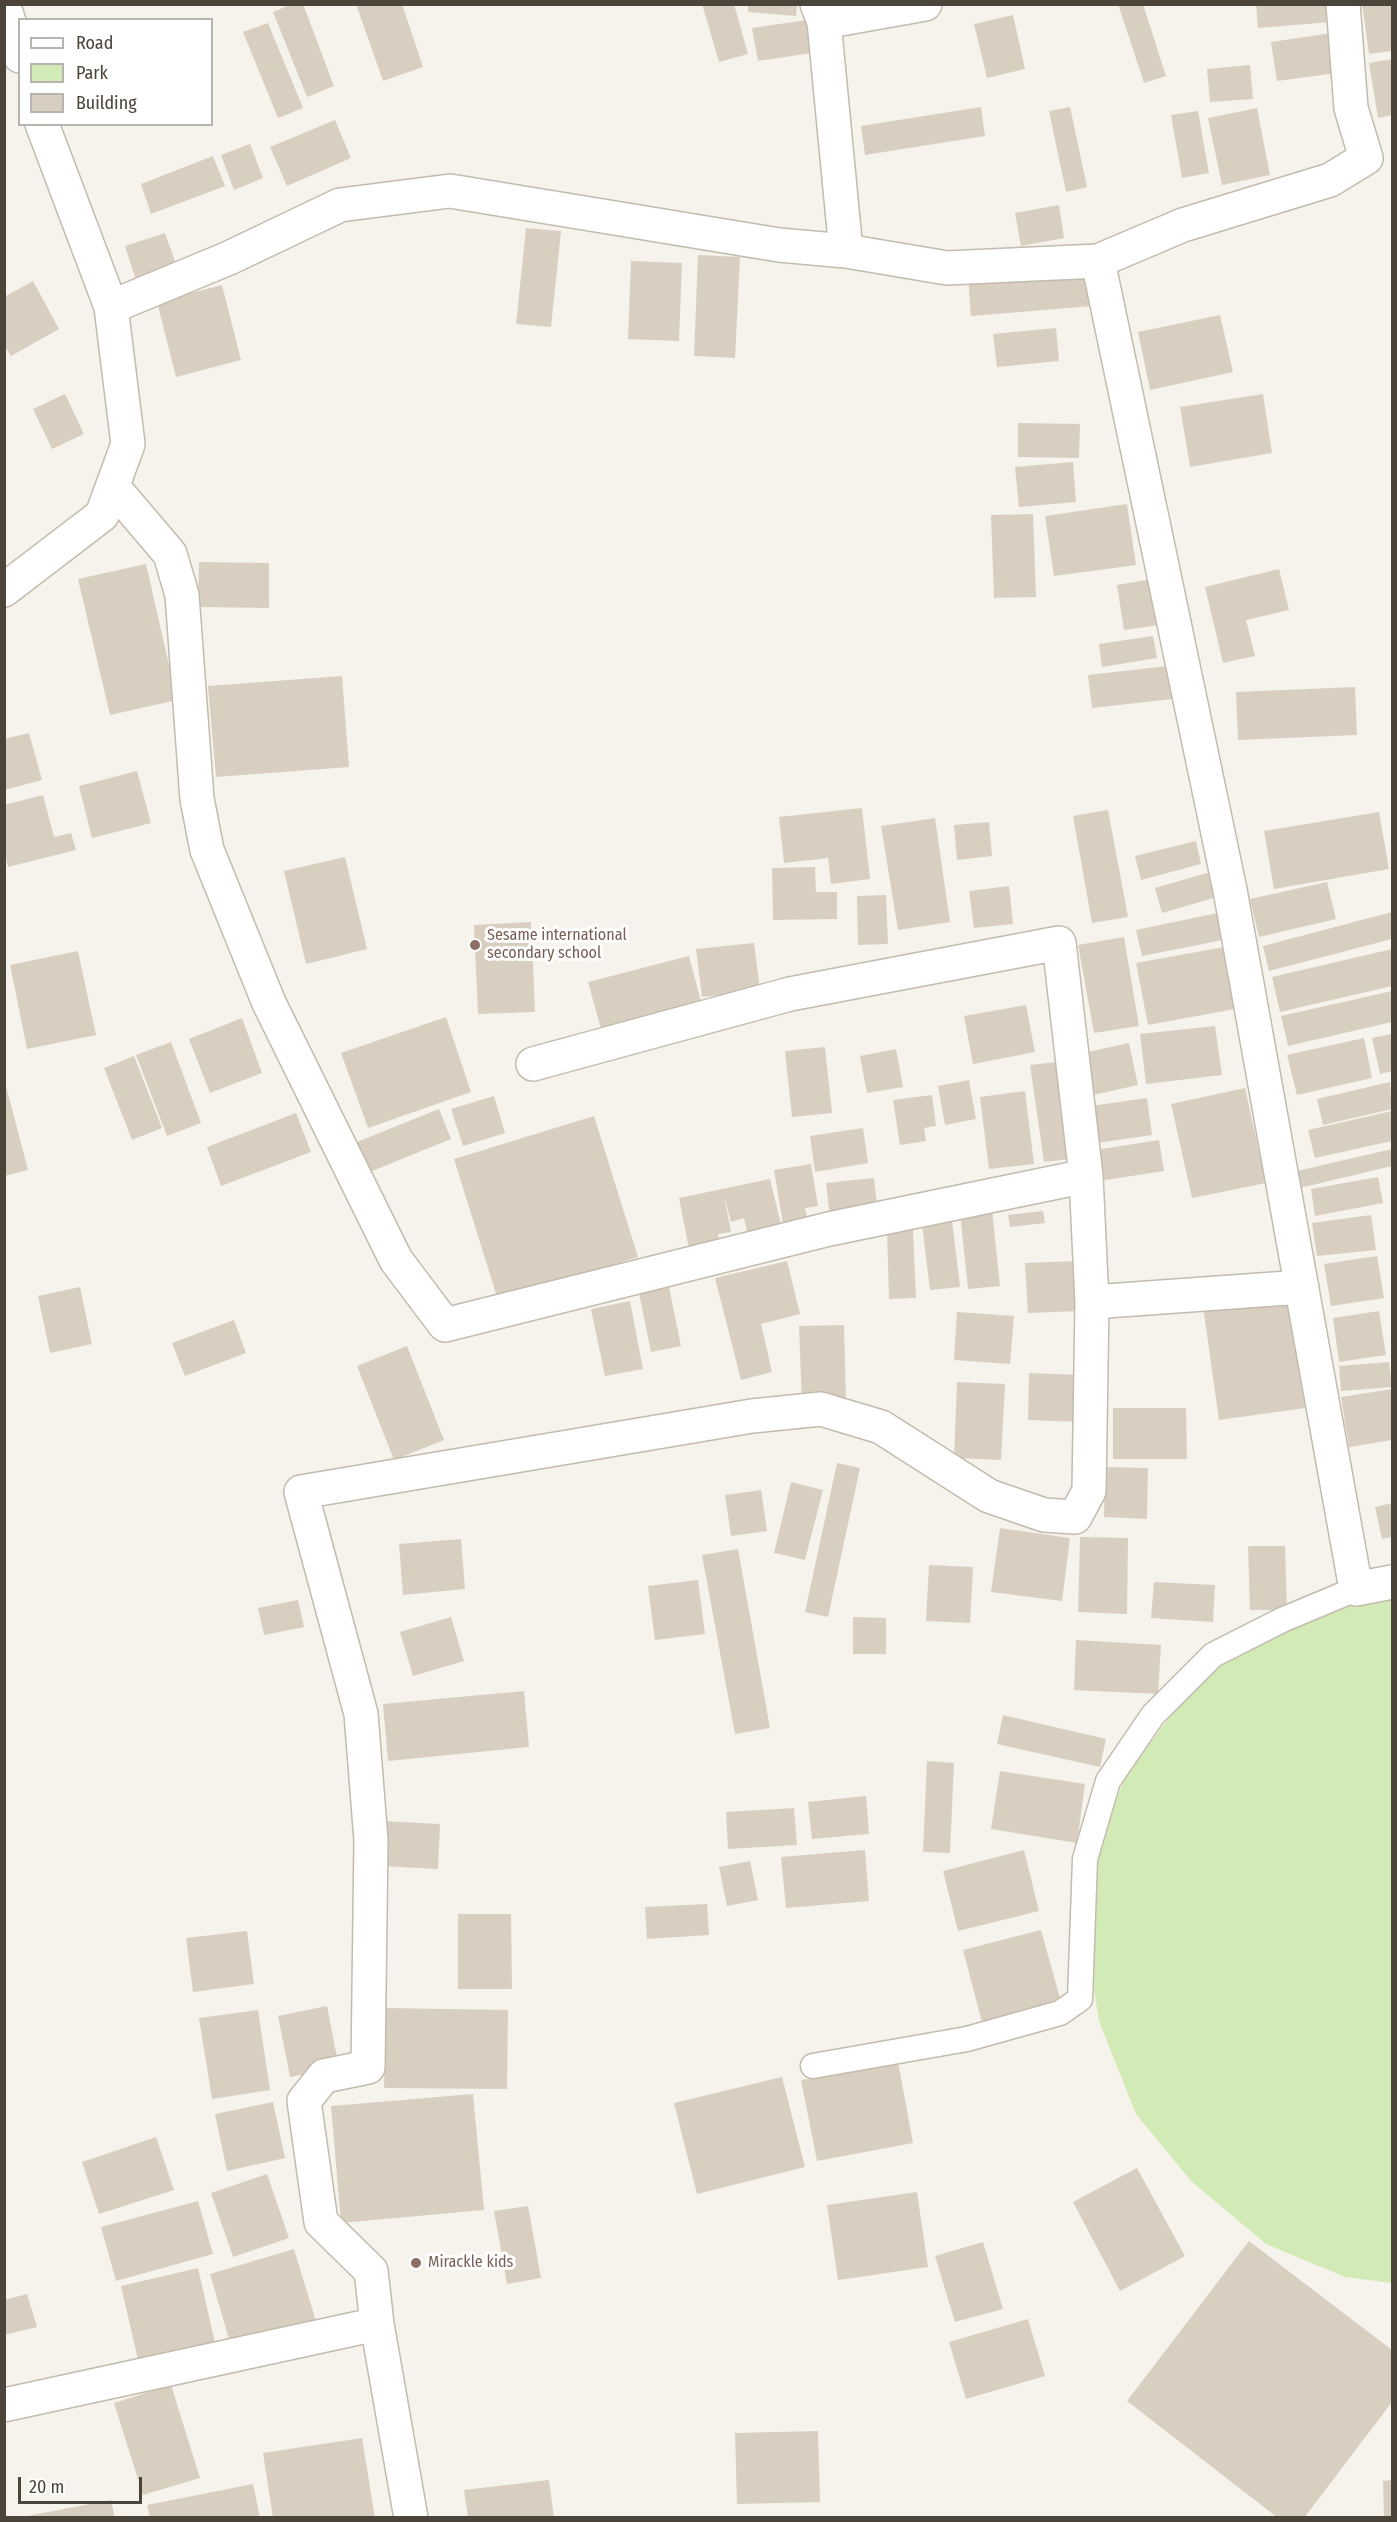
<!DOCTYPE html>
<style>
body{margin:0}
#map{position:relative;width:1397px;height:2522px;overflow:hidden;background:#f6f3ec;font-family:"Fira Sans Condensed",sans-serif}
canvas{display:block}
.frame{position:absolute;inset:0;border:6px solid #4b4439;pointer-events:none}
.legend{position:absolute;left:18px;top:18px;width:195px;height:108px;box-sizing:border-box;background:#fff;border:2px solid #b7b4b0;margin:0;padding:8px 10px;list-style:none;font-size:18px;color:#4b4439}
.legend li{display:flex;align-items:center;gap:12px;height:30px}
.legend b{width:30px;border:2px solid #b7b4b0}
.scale{position:absolute;left:18px;top:2477px;width:124px;height:27px;box-sizing:border-box;border:3px solid #4b4439;border-top:0;padding-left:8px;font-size:18px;line-height:21px;white-space:nowrap;color:#4b4439;-webkit-text-stroke:4px #fff;paint-order:stroke}
</style>
<div id="map">
<canvas width="1397" height="2522"></canvas>
<div class="frame"></div>
<ul class="legend">
<li><b style="height:8px;background:#fff"></b>Road</li>
<li><b style="height:16px;background:#d2eab5"></b>Park</li>
<li><b style="height:16px;background:#d8cfc1"></b>Building</li>
</ul>
<div class="scale">20 m</div>
</div>
<script>
const ctx = document.querySelector('canvas').getContext('2d');
ctx.lineJoin = 'round';
function fillPath(path, color) { ctx.fillStyle = color; ctx.fill(path, 'evenodd'); }
function trace(path, color, width, dash) { ctx.strokeStyle = color; ctx.lineWidth = width; ctx.lineCap = dash ? 'butt' : 'round'; ctx.setLineDash(dash || []); ctx.stroke(path); }
function label(font, color, halo, rows, align = 'center') {
  ctx.font = font + ' "Fira Sans Condensed",sans-serif'; ctx.lineWidth = 6; ctx.setLineDash([]); ctx.textBaseline = 'middle'; ctx.strokeStyle = halo; ctx.fillStyle = color; for (const [text, x, y, turn = 0] of rows) {
    ctx.save(); ctx.translate(x, y); ctx.rotate((+turn || 0) * Math.PI / 180); ctx.textAlign = isNaN(turn) ? turn : align; if (halo) ctx.strokeText(text, 0, 0); ctx.fillText(text, 0, 0); ctx.restore();
  }
}
const green = new Path2D(`
 M 1392,1592 L 1392,2283 L 1345,2277 L 1266,2244 L 1191,2181 L 1136,2114 L 1099,2021 L 1086,1938 L 1092,1861 L 1126,1775 L 1179,1705 L 1227,1658 L 1301,1620 Z`);
const building = new Path2D(`
 M 292,4 L 303,4 L 334,86 L 307,97 L 273,12 Z
 M 356,4 L 402,4 L 423,67 L 383,81 Z
 M 702,4 L 734,4 L 748,54 L 719,62 Z
 M 748,4 L 797,4 L 796,16 L 748,12 Z
 M 1118,4 L 1143,4 L 1166,76 L 1144,83 Z
 M 1256,4 L 1330,4 L 1331,22 L 1258,28 Z
 M 1362,4 L 1392,4 L 1392,51 L 1369,54 Z
 M 1013,15 L 1025,69 L 987,78 L 974,24 Z
 M 807,20 L 812,53 L 758,61 L 752,28 Z
 M 268,23 L 303,108 L 278,118 L 243,32 Z
 M 1338,32 L 1344,72 L 1277,81 L 1271,42 Z
 M 1392,59 L 1392,115 L 1378,118 L 1369,63 Z
 M 1250,65 L 1253,99 L 1210,102 L 1207,69 Z
 M 981,107 L 985,136 L 865,155 L 861,126 Z
 M 1070,107 L 1087,187 L 1066,192 L 1049,111 Z
 M 1257,108 L 1270,175 L 1222,185 L 1208,118 Z
 M 1198,111 L 1209,173 L 1182,178 L 1171,115 Z
 M 335,120 L 351,158 L 287,186 L 270,147 Z
 M 250,144 L 263,178 L 234,190 L 221,155 Z
 M 213,156 L 225,186 L 151,214 L 141,184 Z
 M 1059,205 L 1064,238 L 1021,246 L 1015,213 Z
 M 526,228 L 561,231 L 551,327 L 516,324 Z
 M 165,233 L 179,273 L 138,286 L 125,246 Z
 M 698,255 L 740,257 L 735,358 L 694,356 Z
 M 631,261 L 682,263 L 679,341 L 628,339 Z
 M 1090,266 L 1093,306 L 971,316 L 968,276 Z
 M 33,281 L 59,329 L 11,356 L 4,345 L 4,297 Z
 M 222,285 L 241,360 L 176,377 L 157,302 Z
 M 1220,315 L 1233,372 L 1150,390 L 1138,332 Z
 M 1056,328 L 1059,361 L 997,367 L 993,334 Z
 M 65,394 L 84,434 L 52,449 L 33,409 Z
 M 1263,394 L 1272,453 L 1190,467 L 1180,407 Z
 M 1018,423 L 1080,424 L 1079,458 L 1018,457 Z
 M 1073,462 L 1076,502 L 1019,507 L 1015,467 Z
 M 1127,504 L 1136,565 L 1054,576 L 1045,516 Z
 M 1033,514 L 1036,597 L 994,598 L 991,515 Z
 M 199,562 L 269,563 L 269,608 L 198,607 Z
 M 146,564 L 177,700 L 110,715 L 78,579 Z
 M 1279,569 L 1289,610 L 1246,620 L 1255,656 L 1223,663 L 1205,587 Z
 M 1158,578 L 1166,624 L 1124,630 L 1117,585 Z
 M 1153,636 L 1157,658 L 1102,667 L 1099,644 Z
 M 1168,666 L 1172,699 L 1092,708 L 1088,675 Z
 M 342,676 L 349,767 L 216,777 L 208,686 Z
 M 1355,687 L 1357,735 L 1238,740 L 1236,692 Z
 M 29,733 L 42,780 L 4,790 L 4,739 Z
 M 137,771 L 151,823 L 92,838 L 79,786 Z
 M 43,795 L 54,837 L 71,833 L 76,850 L 8,867 L 4,851 L 4,805 Z
 M 862,808 L 870,879 L 831,884 L 828,858 L 784,863 L 779,817 Z
 M 1108,810 L 1128,917 L 1092,923 L 1073,816 Z
 M 1379,812 L 1389,869 L 1274,889 L 1264,831 Z
 M 935,818 L 950,922 L 898,930 L 881,826 Z
 M 989,822 L 992,856 L 957,860 L 954,825 Z
 M 1196,841 L 1201,864 L 1141,880 L 1135,856 Z
 M 345,857 L 367,949 L 306,964 L 284,871 Z
 M 815,867 L 816,892 L 837,892 L 837,919 L 773,920 L 772,868 Z
 M 1217,870 L 1224,895 L 1162,913 L 1155,888 Z
 M 1327,882 L 1336,919 L 1259,937 L 1250,899 Z
 M 1009,886 L 1013,924 L 974,928 L 969,891 Z
 M 886,895 L 888,944 L 858,945 L 857,896 Z
 M 1227,911 L 1233,938 L 1142,956 L 1136,930 Z
 M 1392,912 L 1392,939 L 1269,971 L 1263,946 Z
 M 531,922 L 535,1012 L 478,1014 L 474,925 Z
 M 1124,937 L 1139,1026 L 1094,1033 L 1078,945 Z
 M 754,943 L 760,991 L 702,997 L 696,949 Z
 M 1235,945 L 1246,1007 L 1148,1025 L 1136,963 Z
 M 1392,949 L 1392,986 L 1280,1012 L 1272,977 Z
 M 78,951 L 96,1035 L 27,1049 L 10,965 Z
 M 689,956 L 703,1009 L 603,1036 L 588,982 Z
 M 1392,991 L 1392,1022 L 1288,1046 L 1281,1016 Z
 M 1026,1005 L 1035,1052 L 973,1064 L 964,1016 Z
 M 446,1017 L 471,1092 L 368,1128 L 341,1053 Z
 M 242,1018 L 262,1073 L 210,1093 L 189,1039 Z
 M 1215,1026 L 1222,1075 L 1146,1084 L 1140,1034 Z
 M 1392,1034 L 1392,1071 L 1380,1074 L 1372,1038 Z
 M 1364,1038 L 1372,1078 L 1297,1095 L 1287,1055 Z
 M 171,1042 L 201,1123 L 167,1136 L 136,1055 Z
 M 1129,1043 L 1138,1085 L 1093,1095 L 1084,1053 Z
 M 825,1047 L 832,1113 L 792,1117 L 785,1051 Z
 M 896,1049 L 903,1087 L 867,1093 L 860,1056 Z
 M 134,1056 L 162,1128 L 132,1140 L 104,1068 Z
 M 1067,1061 L 1080,1158 L 1044,1162 L 1030,1065 Z
 M 4,1078 L 28,1170 L 4,1176 Z
 M 969,1080 L 976,1119 L 945,1125 L 938,1086 Z
 M 1390,1082 L 1392,1109 L 1323,1125 L 1317,1099 Z
 M 1245,1088 L 1266,1183 L 1192,1198 L 1171,1104 Z
 M 1025,1091 L 1034,1164 L 989,1169 L 980,1097 Z
 M 932,1095 L 936,1126 L 924,1128 L 926,1141 L 900,1145 L 893,1100 Z
 M 494,1096 L 505,1133 L 463,1146 L 451,1109 Z
 M 1147,1098 L 1152,1135 L 1097,1143 L 1091,1106 Z
 M 439,1109 L 451,1139 L 360,1176 L 347,1146 Z
 M 1392,1111 L 1392,1141 L 1315,1158 L 1308,1130 Z
 M 296,1113 L 311,1152 L 221,1186 L 207,1147 Z
 M 594,1116 L 638,1257 L 498,1300 L 454,1159 Z
 M 863,1128 L 868,1163 L 815,1172 L 810,1136 Z
 M 1159,1140 L 1164,1171 L 1099,1181 L 1095,1150 Z
 M 1392,1149 L 1392,1166 L 1300,1188 L 1297,1171 Z
 M 811,1164 L 818,1206 L 805,1208 L 807,1217 L 796,1219 L 798,1234 L 785,1236 L 774,1170 Z
 M 1378,1177 L 1383,1203 L 1315,1216 L 1311,1189 Z
 M 874,1178 L 878,1214 L 830,1219 L 826,1183 Z
 M 770,1179 L 784,1237 L 750,1245 L 744,1218 L 731,1222 L 724,1195 L 731,1232 L 718,1234 L 721,1248 L 690,1254 L 679,1198 Z
 M 992,1210 L 1000,1286 L 968,1289 L 960,1213 Z
 M 1043,1211 L 1045,1223 L 1010,1227 L 1008,1215 Z
 M 951,1212 L 960,1287 L 930,1290 L 921,1216 Z
 M 1371,1215 L 1376,1250 L 1317,1256 L 1312,1223 Z
 M 887,1230 L 913,1230 L 916,1298 L 889,1299 Z
 M 1377,1256 L 1384,1298 L 1331,1306 L 1324,1264 Z
 M 787,1261 L 800,1314 L 761,1324 L 772,1372 L 741,1380 L 715,1278 Z
 M 1077,1261 L 1079,1311 L 1028,1313 L 1025,1263 Z
 M 668,1282 L 681,1346 L 651,1352 L 638,1288 Z
 M 80,1287 L 92,1344 L 50,1353 L 38,1296 Z
 M 1290,1294 L 1305,1408 L 1219,1420 L 1203,1306 Z
 M 630,1301 L 643,1369 L 605,1376 L 591,1309 Z
 M 1379,1311 L 1386,1355 L 1339,1362 L 1333,1318 Z
 M 957,1312 L 1014,1316 L 1010,1364 L 954,1360 Z
 M 234,1320 L 246,1353 L 185,1376 L 172,1343 Z
 M 844,1325 L 846,1403 L 802,1404 L 799,1326 Z
 M 407,1346 L 444,1440 L 394,1460 L 357,1366 Z
 M 1389,1362 L 1392,1387 L 1341,1391 L 1339,1366 Z
 M 1029,1373 L 1082,1375 L 1081,1422 L 1028,1420 Z
 M 957,1382 L 1005,1384 L 1001,1460 L 954,1458 Z
 M 1392,1389 L 1392,1440 L 1349,1447 L 1341,1397 Z
 M 1113,1408 L 1186,1408 L 1187,1459 L 1113,1459 Z
 M 837,1463 L 860,1468 L 828,1617 L 805,1612 Z
 M 1105,1467 L 1148,1468 L 1147,1519 L 1104,1517 Z
 M 791,1482 L 823,1490 L 805,1560 L 774,1553 Z
 M 761,1490 L 767,1531 L 731,1536 L 725,1495 Z
 M 1392,1503 L 1392,1537 L 1382,1539 L 1375,1507 Z
 M 1000,1528 L 1070,1538 L 1062,1601 L 991,1592 Z
 M 1080,1537 L 1128,1538 L 1127,1614 L 1078,1612 Z
 M 461,1539 L 465,1589 L 403,1595 L 399,1544 Z
 M 1248,1546 L 1285,1546 L 1287,1610 L 1250,1610 Z
 M 738,1549 L 770,1728 L 735,1734 L 702,1555 Z
 M 929,1565 L 973,1567 L 970,1623 L 926,1621 Z
 M 698,1580 L 705,1634 L 655,1640 L 648,1586 Z
 M 1154,1582 L 1215,1585 L 1213,1622 L 1151,1618 Z
 M 298,1600 L 304,1627 L 264,1635 L 258,1608 Z
 M 451,1617 L 464,1661 L 413,1676 L 400,1632 Z
 M 853,1617 L 886,1618 L 886,1654 L 853,1654 Z
 M 1076,1640 L 1161,1645 L 1158,1694 L 1074,1690 Z
 M 524,1691 L 529,1747 L 388,1761 L 383,1704 Z
 M 1003,1715 L 1106,1739 L 1100,1767 L 997,1744 Z
 M 927,1761 L 954,1763 L 950,1853 L 923,1852 Z
 M 1000,1771 L 1085,1784 L 1077,1843 L 991,1829 Z
 M 866,1796 L 869,1834 L 812,1839 L 808,1802 Z
 M 794,1808 L 797,1845 L 728,1849 L 726,1812 Z
 M 383,1821 L 440,1824 L 438,1869 L 381,1866 Z
 M 865,1850 L 869,1901 L 786,1908 L 781,1857 Z
 M 1024,1850 L 1039,1911 L 958,1931 L 943,1871 Z
 M 750,1861 L 758,1900 L 727,1906 L 719,1867 Z
 M 707,1904 L 709,1935 L 647,1939 L 645,1907 Z
 M 458,1914 L 511,1914 L 512,1989 L 458,1989 Z
 M 1041,1930 L 1061,2002 L 982,2022 L 963,1950 Z
 M 247,1931 L 254,1984 L 193,1992 L 186,1938 Z
 M 327,2006 L 339,2068 L 290,2077 L 278,2016 Z
 M 385,2008 L 508,2010 L 507,2089 L 384,2088 Z
 M 258,2010 L 270,2090 L 212,2099 L 199,2018 Z
 M 898,2062 L 913,2143 L 817,2161 L 801,2080 Z
 M 782,2077 L 805,2167 L 697,2194 L 674,2103 Z
 M 473,2094 L 484,2210 L 341,2223 L 331,2106 Z
 M 273,2102 L 285,2158 L 227,2171 L 215,2114 Z
 M 156,2137 L 174,2190 L 99,2214 L 82,2162 Z
 M 1137,2168 L 1185,2256 L 1120,2291 L 1073,2202 Z
 M 267,2174 L 289,2238 L 233,2257 L 211,2193 Z
 M 917,2192 L 928,2267 L 838,2280 L 827,2205 Z
 M 198,2201 L 213,2254 L 116,2281 L 101,2227 Z
 M 528,2206 L 541,2278 L 507,2284 L 494,2211 Z
 M 1249,2241 L 1392,2350 L 1392,2402 L 1304,2518 L 1278,2518 L 1127,2401 Z
 M 983,2242 L 1003,2309 L 955,2322 L 935,2256 Z
 M 294,2249 L 316,2321 L 231,2346 L 210,2274 Z
 M 198,2268 L 216,2347 L 139,2364 L 121,2286 Z
 M 27,2294 L 37,2327 L 4,2335 L 4,2300 Z
 M 1028,2319 L 1045,2376 L 966,2399 L 949,2342 Z
 M 171,2385 L 200,2478 L 143,2495 L 114,2403 Z
 M 818,2431 L 820,2502 L 737,2504 L 735,2433 Z
 M 362,2438 L 375,2518 L 273,2518 L 263,2453 Z
 M 549,2480 L 554,2518 L 468,2518 L 464,2490 Z
 M 1392,2480 L 1392,2518 L 1384,2518 L 1383,2481 Z
 M 253,2484 L 260,2518 L 150,2518 L 147,2505 Z
 M 111,2500 L 115,2518 L 27,2518 L 27,2516 Z`);
const service = new Path2D(`
 M 813,2066 L 967,2039 L 1060,2013 L 1080,1999 L 1085,1859 L 1108,1781 L 1153,1715 L 1213,1655 L 1282,1620 L 1356,1589`);
const minor = new Path2D(`
 M 817,4 L 824,22 L 846,251
 M 4,6 L 20,56
 M 824,22 L 925,4
 M 1098,261 L 1230,890 L 1356,1589 L 1392,1582
 M 111,307 L 229,258 L 340,205 L 450,191 L 779,245 L 846,251 L 947,268 L 1098,261 L 1183,225 L 1330,180 L 1366,158 L 1351,108 L 1343,4
 M 113,487 L 170,554 L 182,595 L 197,799 L 207,850 L 269,1003 L 396,1260 L 445,1325 L 829,1229 L 1086,1176
 M 4,590 L 102,515 L 128,444 L 111,307 L 42,124
 M 533,1064 L 790,994 L 1059,943 L 1086,1176 L 1092,1302 L 1302,1287
 M 4,2405 L 377,2324
 M 411,2518 L 377,2324 L 371,2271 L 321,2222 L 304,2101 L 324,2076 L 368,2067 L 371,1840 L 361,1714 L 301,1492 L 752,1416 L 821,1409 L 881,1427 L 989,1496 L 1044,1515 L 1075,1517 L 1089,1491 L 1092,1302`);
const markers = [
 [475,945,6,"#8d6e63"],
 [416,2263,6,"#8d6e63"]
];
const educationNames = [
 ["Sesame international",487,936],
 ["secondary school",487,954],
 ["Mirackle kids",428,2263]
];
fillPath(green, '#d2eab5');
fillPath(building, '#d8cfc1');
trace(service, '#c2bbae', 27);
trace(minor, '#c2bbae', 36);
trace(service, '#fff', 24);
trace(minor, '#fff', 33);
for (const [x, y, r, color] of markers) { const dot = new Path2D(); dot.arc(x, y, r, 0, 2 * Math.PI); ctx.fillStyle = color; ctx.fill(dot); trace(dot, '#fff', 2); }
label('16px', '#785e54', '#fff', educationNames, 'left');
</script>
